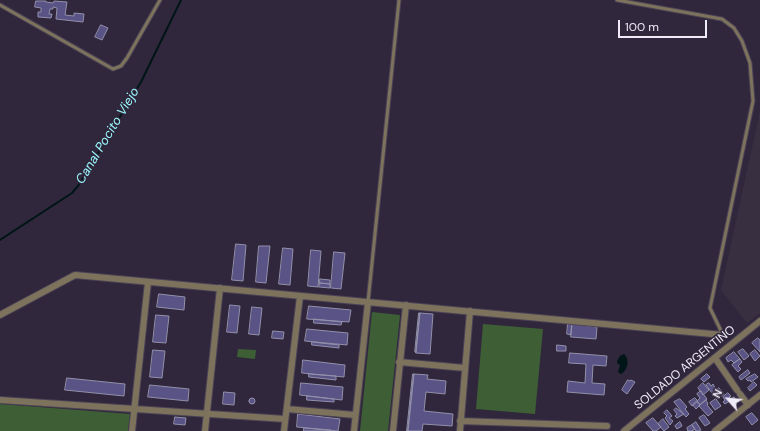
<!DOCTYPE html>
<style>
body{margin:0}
#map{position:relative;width:760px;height:431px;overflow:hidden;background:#30273c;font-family:"DM Sans",sans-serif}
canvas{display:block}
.north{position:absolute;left:708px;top:379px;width:40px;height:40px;-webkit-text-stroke:3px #30273c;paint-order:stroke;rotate:297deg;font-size:11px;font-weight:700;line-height:16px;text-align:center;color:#f0ebf8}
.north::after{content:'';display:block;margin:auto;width:14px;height:18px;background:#f0ebf8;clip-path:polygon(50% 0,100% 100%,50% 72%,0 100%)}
.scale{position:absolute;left:618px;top:20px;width:89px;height:18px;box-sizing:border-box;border:2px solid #f0ebf8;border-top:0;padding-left:5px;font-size:12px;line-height:14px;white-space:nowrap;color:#f0ebf8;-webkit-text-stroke:3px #30273c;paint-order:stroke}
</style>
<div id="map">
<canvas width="760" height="431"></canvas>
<div class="north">N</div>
<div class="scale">100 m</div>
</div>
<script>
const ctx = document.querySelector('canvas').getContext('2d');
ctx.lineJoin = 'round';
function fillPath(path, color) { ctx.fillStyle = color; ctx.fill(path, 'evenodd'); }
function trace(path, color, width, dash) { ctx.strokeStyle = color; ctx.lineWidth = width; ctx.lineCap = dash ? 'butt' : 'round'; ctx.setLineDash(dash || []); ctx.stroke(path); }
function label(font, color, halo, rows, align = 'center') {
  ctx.font = font + ' "DM Sans",sans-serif'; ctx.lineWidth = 3; ctx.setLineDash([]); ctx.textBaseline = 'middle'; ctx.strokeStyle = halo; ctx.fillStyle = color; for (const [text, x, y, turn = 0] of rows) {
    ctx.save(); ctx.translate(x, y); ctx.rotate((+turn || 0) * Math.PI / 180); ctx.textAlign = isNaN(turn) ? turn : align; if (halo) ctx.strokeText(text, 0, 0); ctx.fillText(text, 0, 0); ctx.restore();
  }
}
const industrial = new Path2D(`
 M 760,111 L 760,313 L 747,323 L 721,290 Z`);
const green = new Path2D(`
 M 372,312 L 400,315 L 388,431 L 360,431 Z
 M 483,324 L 543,329 L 535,414 L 476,409 Z
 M 238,349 L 256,350 L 255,359 L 237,357 Z
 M 0,404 L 130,414 L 128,431 L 0,431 Z`);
const water = new Path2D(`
 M 624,354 C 630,359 628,370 621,374 L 618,372 L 620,365 L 617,363 L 617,361 L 620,356 Z`);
const stream = new Path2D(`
 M 0,240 L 72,193 L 78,186 L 141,82 L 181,0`);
const building = new Path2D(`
 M 36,1 L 46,1 L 46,2 L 53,3 L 54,1 L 67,2 L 65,15 L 74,16 L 74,13 L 84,14 L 83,22 L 56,19 L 57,8 L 53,7 L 53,9 L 50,9 L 49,14 L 52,14 L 51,18 L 38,17 L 38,12 L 41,12 L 41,8 L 35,7 Z
 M 101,25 L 108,28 L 102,40 L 95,37 Z
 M 236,244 L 246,245 L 243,281 L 232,280 Z
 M 259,246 L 270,246 L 266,283 L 256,282 Z
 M 283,248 L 293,249 L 290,285 L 279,284 Z
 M 311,250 L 321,251 L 318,287 L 308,286 Z
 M 334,252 L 345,253 L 341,289 L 331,288 Z
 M 320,279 L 330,280 L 330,284 L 320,283 Z
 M 320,283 L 330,284 L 330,288 L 319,287 Z
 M 159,294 L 185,297 L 184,310 L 157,307 Z
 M 230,305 L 240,306 L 237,333 L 227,332 Z
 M 309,306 L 351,310 L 349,322 L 307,319 Z
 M 252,307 L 262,308 L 259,335 L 249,334 Z
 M 419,313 L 420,313 L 416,353 L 415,352 Z
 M 420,313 L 433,314 L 430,354 L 416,353 Z
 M 156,315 L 169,316 L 166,343 L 153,342 Z
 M 314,319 L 342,322 L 341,325 L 314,323 Z
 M 568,324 L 572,324 L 571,335 L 567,334 Z
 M 572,324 L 597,327 L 596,339 L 571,337 Z
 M 307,329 L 348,333 L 347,345 L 305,341 Z
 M 273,331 L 284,332 L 283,339 L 272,338 Z
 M 758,338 L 760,340 L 760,352 L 752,343 Z
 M 312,342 L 339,345 L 339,348 L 312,345 Z
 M 557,345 L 566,346 L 566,351 L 557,351 Z
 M 743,349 L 749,356 L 744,360 L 738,352 Z
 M 153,350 L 165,351 L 162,378 L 150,377 Z
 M 755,350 L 760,356 L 755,361 L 750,354 Z
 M 734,352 L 740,359 L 734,363 L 731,360 L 728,362 L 726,358 Z
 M 570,353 L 607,356 L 606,366 L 593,365 L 592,383 L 605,384 L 604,395 L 567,392 L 568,381 L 585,383 L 586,364 L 569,363 Z
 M 740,359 L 742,362 L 738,366 L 741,369 L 738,372 L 732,365 Z
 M 303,360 L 345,365 L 344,377 L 302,373 Z
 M 748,370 L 750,373 L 741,380 L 739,377 Z
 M 309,374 L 336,376 L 336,380 L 309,377 Z
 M 413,374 L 414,374 L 408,431 L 407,431 Z
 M 414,374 L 428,375 L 427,379 L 446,381 L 445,394 L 426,392 L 424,411 L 453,414 L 452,426 L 423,424 L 422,431 L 408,431 Z
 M 707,374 L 710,377 L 704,382 L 701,379 Z
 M 755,374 L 758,377 L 751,382 L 750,380 L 748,381 L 746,379 Z
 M 67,378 L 125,384 L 124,396 L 65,390 Z
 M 628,380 L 630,381 L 631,380 L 635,382 L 627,394 L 622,390 Z
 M 754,382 L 757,385 L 750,391 L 748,388 Z
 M 301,383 L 343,387 L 342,400 L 300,395 Z
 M 703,383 L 709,390 L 703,395 L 698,388 Z
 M 709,383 L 711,386 L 713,384 L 716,390 L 712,393 L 706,385 Z
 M 150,385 L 189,389 L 188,401 L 148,397 Z
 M 719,388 L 724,394 L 718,399 L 712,393 Z
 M 701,391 L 707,399 L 700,405 L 697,401 L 700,398 L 697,394 Z
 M 224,392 L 235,393 L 234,405 L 223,404 Z
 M 728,393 L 731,396 L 729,397 L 731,400 L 725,404 L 723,402 L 725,400 L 723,397 Z
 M 307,396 L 334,399 L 334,402 L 307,400 Z
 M 734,397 L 737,403 L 733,406 L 730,401 Z
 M 695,398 L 698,401 L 692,406 L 689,402 Z
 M249 401a3 3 0 1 1 6 0a3 3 0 1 1-6 0Z
 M 680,399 L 687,407 L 685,409 L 689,414 L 686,417 L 674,402 Z
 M 716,399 L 721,406 L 715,410 L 710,403 Z
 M 706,400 L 708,404 L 707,405 L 713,412 L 708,416 L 699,406 Z
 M 697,401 L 700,405 L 696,409 L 693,405 Z
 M 676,408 L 684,414 L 677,418 L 675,416 L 677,414 L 674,410 Z
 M 667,410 L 672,416 L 669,418 L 673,421 L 670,425 L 665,418 L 667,416 L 664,413 Z
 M 752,413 L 758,420 L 752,425 L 746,417 Z
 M 298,414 L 340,419 L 338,431 L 297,427 Z
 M 704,415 L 710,423 L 705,426 L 699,418 Z
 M 175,417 L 186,418 L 185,425 L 174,424 Z
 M 653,418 L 661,427 L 656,431 L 653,431 L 646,423 Z
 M 663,419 L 669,427 L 664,431 L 658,424 Z
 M 680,422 L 682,426 L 677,429 L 675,426 Z
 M 696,422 L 701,430 L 699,431 L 696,431 L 692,425 Z
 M 692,425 L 695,429 L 692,431 L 688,431 L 687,428 Z
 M 304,428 L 331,430 L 331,431 L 304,431 Z`);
const lane = new Path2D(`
 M 617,0 L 722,19 L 734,28 L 742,41 L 750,63 L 753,101 L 710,308 L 723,335
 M 0,5 L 113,69 L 121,66 L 127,58 L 160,0
 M 368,302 L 399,0`);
const street = new Path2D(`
 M 0,315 L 75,275 L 723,335
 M 715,358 L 737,390
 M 399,362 L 465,368
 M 740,394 L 748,405
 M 0,400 L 285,419
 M 287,409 L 355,415
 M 460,421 L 607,426
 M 132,431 L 148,282
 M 205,431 L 220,288
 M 284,431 L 300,296
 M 354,431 L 368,302
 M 393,431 L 406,305
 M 460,431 L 470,311
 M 624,431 L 760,321
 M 715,431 L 760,395`);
const streetNames = [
 ["SOLDADO ARGENTINO",685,368,-39]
];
const waterNames = [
 ["Canal Pocito Viejo",108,136,-59]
];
fillPath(industrial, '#383040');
fillPath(green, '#3e5e35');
fillPath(water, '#001517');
trace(stream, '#001517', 2);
fillPath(building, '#595386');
trace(building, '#9290aa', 1);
trace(lane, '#4b4256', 5);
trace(street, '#4b4256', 8);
trace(lane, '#7d725b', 3);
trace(street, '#7d725b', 6);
label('12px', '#f0ebf8', '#30273c', streetNames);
label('italic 13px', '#9af7fc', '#30273c', waterNames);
</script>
